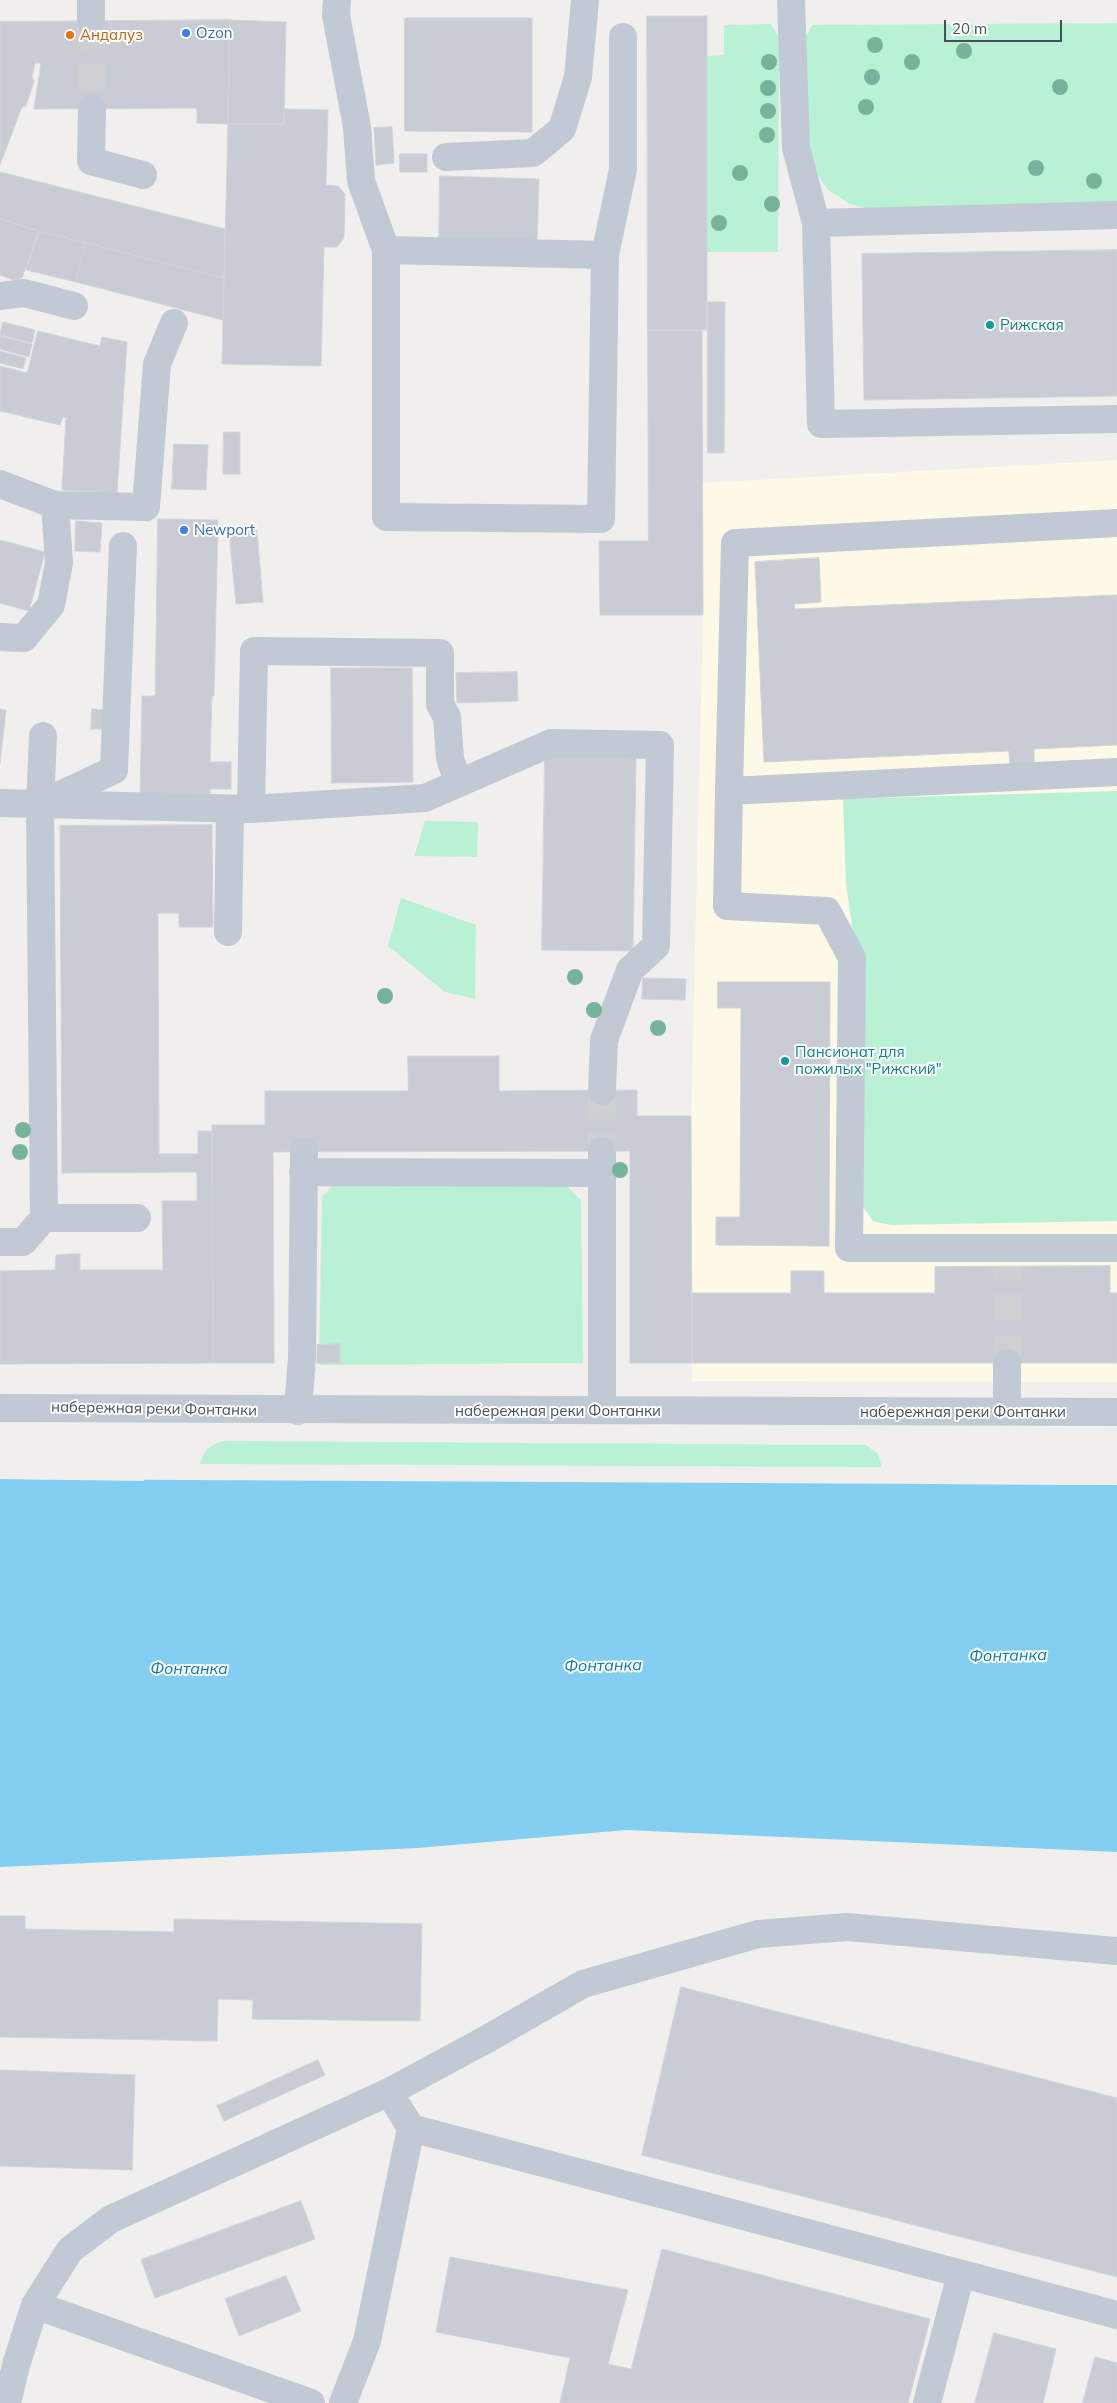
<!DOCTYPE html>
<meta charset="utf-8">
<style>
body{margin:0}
#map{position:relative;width:1117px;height:2403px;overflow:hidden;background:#f1eeee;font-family:Mulish,sans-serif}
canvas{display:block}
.scale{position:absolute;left:944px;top:20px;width:118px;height:22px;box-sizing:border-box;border:2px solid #454f5d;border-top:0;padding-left:6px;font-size:15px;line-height:18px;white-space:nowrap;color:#454f5d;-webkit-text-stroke:4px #fff;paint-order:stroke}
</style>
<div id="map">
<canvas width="1117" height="2403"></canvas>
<div class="scale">20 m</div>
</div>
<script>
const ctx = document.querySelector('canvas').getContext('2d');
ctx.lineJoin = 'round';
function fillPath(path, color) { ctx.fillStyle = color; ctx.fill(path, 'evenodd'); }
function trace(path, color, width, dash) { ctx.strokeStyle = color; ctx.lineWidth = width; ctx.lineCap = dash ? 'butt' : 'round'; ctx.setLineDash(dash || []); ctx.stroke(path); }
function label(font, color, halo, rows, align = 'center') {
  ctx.font = font + ' Mulish,sans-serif'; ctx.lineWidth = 4; ctx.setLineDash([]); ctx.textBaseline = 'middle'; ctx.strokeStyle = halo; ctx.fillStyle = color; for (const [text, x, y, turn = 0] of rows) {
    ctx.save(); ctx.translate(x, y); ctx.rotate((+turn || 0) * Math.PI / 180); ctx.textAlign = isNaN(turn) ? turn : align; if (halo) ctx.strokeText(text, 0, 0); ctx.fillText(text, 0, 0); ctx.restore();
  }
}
const commercial = new Path2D(`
 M 1117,460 L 1117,1382 L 692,1381 L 691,1116 L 703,615 L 702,483 Z`);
const green = new Path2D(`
 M 1117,23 L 1117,204 L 874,210 L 850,204 L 828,190 L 809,162 L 805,38 L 812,25 Z
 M 771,24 L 779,38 L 778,252 L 707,252 L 707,56 L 724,55 L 724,25 Z
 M 1117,791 L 1117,1221 L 891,1225 L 873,1221 L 863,1207 L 861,988 L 846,884 L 843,799 Z
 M 425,821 L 478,822 L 477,857 L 414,856 Z
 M 401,898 L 476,925 L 475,999 L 445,992 L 388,946 Z
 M 336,1182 L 566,1185 L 581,1200 L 583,1363 L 319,1365 L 322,1197 Z
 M 224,1441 L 866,1445 L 878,1454 L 882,1467 L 200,1464 C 204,1450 210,1445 224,1441 Z`);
const water = new Path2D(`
 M 0,1479 L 1117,1485 L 1117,1852 L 626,1830 L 418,1848 L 0,1867 Z`);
const pier = new Path2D(`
 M 0,1477 L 144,1478 L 144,1481 L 0,1479 Z
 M 946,1482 L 1117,1482 L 1117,1485 L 946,1484 Z`);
const building = new Path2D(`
 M 647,16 L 707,16 L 707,330 L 648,330 Z
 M 405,18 L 532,18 L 532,132 L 405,131 Z
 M 230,20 L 228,124 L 197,123 L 197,108 L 34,109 L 41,63 L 35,63 L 32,77 L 34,81 L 26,106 L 22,107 L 0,165 L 0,22 Z
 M 230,20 L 286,22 L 284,124 L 228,124 Z
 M 284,109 L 328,110 L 326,185 L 338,186 L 345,194 L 344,238 L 337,247 L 324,247 L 321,366 L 222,364 L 228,124 L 284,124 Z
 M 392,127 L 394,163 L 376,165 L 374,128 Z
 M 400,154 L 427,154 L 427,172 L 400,172 Z
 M 0,172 L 225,229 L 224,278 L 39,231 L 0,219 Z
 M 440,176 L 539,179 L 537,242 L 439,240 Z
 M 0,219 L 39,231 L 22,278 L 14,280 L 0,275 Z
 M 39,231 L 86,243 L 76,282 L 26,270 Z
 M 86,243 L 224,278 L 223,320 L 76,282 Z
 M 1117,250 L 1117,396 L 864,400 L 862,254 Z
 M 708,302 L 725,302 L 724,453 L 708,453 Z
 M 3,322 L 35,330 L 32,343 L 0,335 Z
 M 648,330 L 702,330 L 703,615 L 600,615 L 599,541 L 648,541 Z
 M 38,331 L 100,346 L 102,337 L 127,342 L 117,493 L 62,490 L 66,417 L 63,417 L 60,425 L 0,411 L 0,366 L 27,373 Z
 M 0,336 L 32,344 L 29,357 L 0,349 Z
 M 0,351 L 26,358 L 23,369 L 0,363 Z
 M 224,432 L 240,432 L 240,474 L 223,474 Z
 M 174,444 L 208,445 L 206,490 L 172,489 Z
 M 158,519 L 218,520 L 214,696 L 212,696 L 210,762 L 231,762 L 231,789 L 210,789 L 210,798 L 140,796 L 142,696 L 155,696 Z
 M 76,521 L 102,523 L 100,552 L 75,551 Z
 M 257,531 L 263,602 L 236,604 L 229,533 Z
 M 0,540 L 45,552 L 29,611 L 0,603 Z
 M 819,558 L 821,602 L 794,604 L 795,609 L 1117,595 L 1117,745 L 1034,749 L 1034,766 L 1010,768 L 1009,751 L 764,762 L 755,562 Z
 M 331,668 L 412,668 L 413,782 L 332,783 Z
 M 517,672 L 518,701 L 457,703 L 456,673 Z
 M 0,709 L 6,710 L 0,763 Z
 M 92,709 L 106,710 L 105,729 L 91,729 Z
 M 545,754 L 636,756 L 633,951 L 542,950 Z
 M 212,825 L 213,927 L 179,927 L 179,913 L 158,913 L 159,1154 L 198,1154 L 198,1131 L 212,1131 L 213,1363 L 0,1364 L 0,1271 L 55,1270 L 56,1255 L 69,1254 L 80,1254 L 80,1270 L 163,1270 L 162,1201 L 197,1201 L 197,1172 L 62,1173 L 60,826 Z
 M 643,978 L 686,979 L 685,1000 L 642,999 Z
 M 718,982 L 830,982 L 829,1246 L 716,1245 L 716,1217 L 740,1217 L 741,1008 L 718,1008 Z
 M 408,1056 L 499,1056 L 499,1091 L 637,1090 L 637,1116 L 691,1116 L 692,1363 L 630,1363 L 630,1151 L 273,1152 L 274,1363 L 213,1363 L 212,1125 L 265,1125 L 265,1091 L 408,1091 Z
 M 1110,1266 L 1110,1293 L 1117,1293 L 1117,1363 L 692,1363 L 692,1293 L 791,1293 L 791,1271 L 824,1271 L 824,1293 L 935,1293 L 935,1267 Z
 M 340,1344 L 340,1363 L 317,1363 L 317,1345 Z
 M 0,1916 L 25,1916 L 25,1929 L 174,1932 L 174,1919 L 422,1924 L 420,2021 L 252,2019 L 253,2000 L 218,1999 L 217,2041 L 0,2037 Z
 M 681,1987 L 1117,2098 L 1117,2277 L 642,2155 Z
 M 318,2060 L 325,2075 L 224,2121 L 217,2106 Z
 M 0,2070 L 135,2075 L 132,2170 L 0,2166 Z
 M 301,2201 L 315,2239 L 155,2298 L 141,2260 Z
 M 662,2249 L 930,2319 L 908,2403 L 560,2403 L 570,2358 L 436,2332 L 450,2257 L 628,2290 L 608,2364 L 631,2369 Z
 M 286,2276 L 301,2311 L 239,2336 L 225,2299 Z
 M 994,2333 L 1056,2349 L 1043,2403 L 975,2403 Z
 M 1095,2357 L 1117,2363 L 1117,2403 L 1083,2403 Z`);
const minorTunnel = new Path2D(`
 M 91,21 L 92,108
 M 602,1091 L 602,1151
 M 1007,1363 L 1007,1267`);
const minor = new Path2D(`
 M 91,0 L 91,21
 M 337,0 L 336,15 L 357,127 L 361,181 L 386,250 L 605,255 L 601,519 L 386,517 L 386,250
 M 791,0 L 796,148 L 816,223 L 821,424 L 1117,419
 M 92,108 L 91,161 L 143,175
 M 446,157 L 533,153 L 562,129 L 578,77 L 585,0
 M 816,223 L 1117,215
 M 605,255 L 623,169 L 623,37
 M 0,296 L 24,293 L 74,306
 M 0,484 L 55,505 L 146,507 L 157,364 L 174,323
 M 1117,523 L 735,543 L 729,791 L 1117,772
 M 0,637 L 24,638 L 51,605 L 59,563 L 55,505
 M 729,791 L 727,906 L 827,911 L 852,958 L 849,1248 L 1117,1248
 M 0,803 L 251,809 L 425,798 L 551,743 L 660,745 L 656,946 L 630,970 L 604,1040 L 602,1091
 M 43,803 L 114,770 L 123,546
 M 251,809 L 254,651 L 440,653 L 440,704 L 447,717 L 450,758 L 458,783
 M 228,932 L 230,809
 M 303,1172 L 602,1173
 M 44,1218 L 137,1218
 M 0,1242 L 23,1242 L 44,1218 L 40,805 L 43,736
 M 0,1408 L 1117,1412
 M 602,1410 L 602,1151
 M 298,1411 L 302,1357 L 304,1152
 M 1007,1412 L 1007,1363
 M 389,2092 L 411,2128 L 1117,2315
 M 35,2305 L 311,2403
 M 7,2403 L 16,2365 L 35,2305 L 70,2250 L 111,2219 L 389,2092 L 487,2039 L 583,1984 L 758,1934 L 847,1927 L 1117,1951
 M 343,2403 L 367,2341 L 411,2128
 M 927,2403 L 961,2274`);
const trees = [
 [875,45],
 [964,51],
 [769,62],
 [912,62],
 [872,77],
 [1060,87],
 [768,88],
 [866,107],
 [768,111],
 [767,135],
 [1036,168],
 [740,173],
 [1094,181],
 [772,204],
 [719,223],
 [575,977],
 [385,996],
 [594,1010],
 [658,1028],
 [23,1130],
 [20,1152],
 [620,1170]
];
const markers = [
 [186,33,5,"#3f7fe0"],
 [70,35,5,"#e8710a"],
 [990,325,5,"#0f9aa8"],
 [184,530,5,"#3f7fe0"],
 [785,1061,5,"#0f9aa8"]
];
const shopNames = [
 ["Ozon",196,33],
 ["Newport",194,530]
];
const foodNames = [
 ["Андалуз",80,35]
];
const cultureNames = [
 ["Рижская",1000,325],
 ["Пансионат для",795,1052],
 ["пожилых \"Рижский\"",795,1069]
];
const streetNames = [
 ["набережная реки Фонтанки",154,1409,1],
 ["набережная реки Фонтанки",558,1411],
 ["набережная реки Фонтанки",963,1412]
];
const waterNames = [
 ["Фонтанка",1008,1656,-1],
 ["Фонтанка",603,1666,-1],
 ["Фонтанка",189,1669]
];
fillPath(commercial, '#fdf9e6');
fillPath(green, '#b9f1d5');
fillPath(water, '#84cff1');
fillPath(pier, '#f1eeee');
fillPath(building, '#c9ccd4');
trace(building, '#d2d3da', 1);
trace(minorTunnel, '#cfced1', 28, [28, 14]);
trace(minor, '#c0c9d4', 28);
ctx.fillStyle = '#76b39a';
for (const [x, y] of trees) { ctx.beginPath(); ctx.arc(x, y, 8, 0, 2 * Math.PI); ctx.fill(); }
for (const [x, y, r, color] of markers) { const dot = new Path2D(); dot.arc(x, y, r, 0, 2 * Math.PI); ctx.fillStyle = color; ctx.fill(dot); trace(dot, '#fff', 2); }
label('15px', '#366cbe', '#fff', shopNames, 'left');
label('15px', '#c56008', '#fff', foodNames, 'left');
label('15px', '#0d838f', '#fff', cultureNames, 'left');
label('15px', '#454f5d', '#fff', streetNames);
label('italic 16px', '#047bb1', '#fff', waterNames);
</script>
